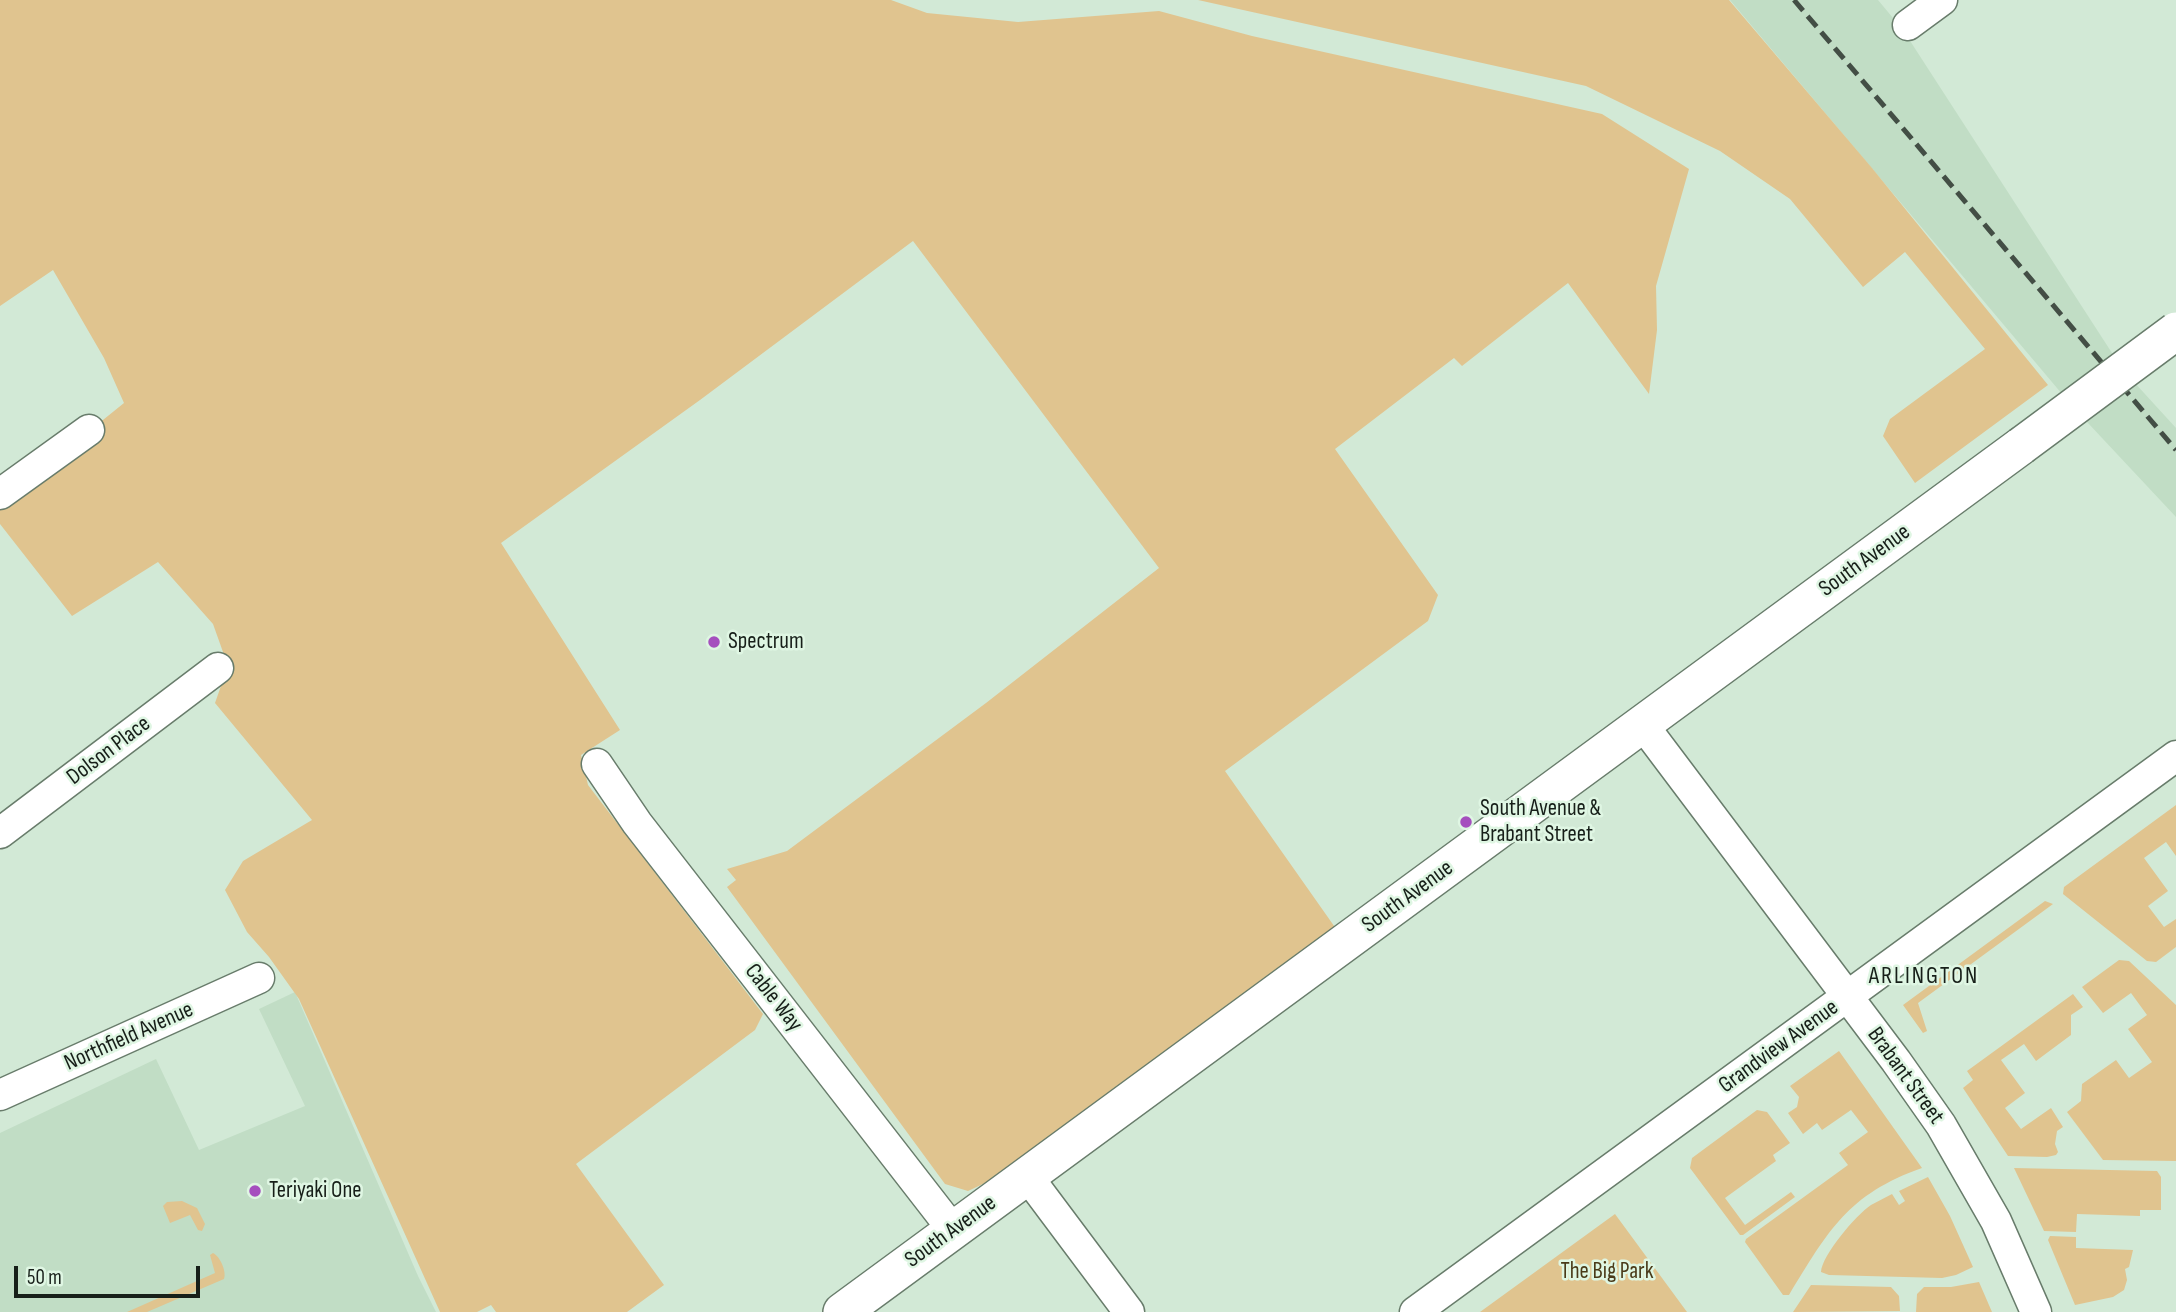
<!DOCTYPE html>
<style>
body{margin:0}
#map{position:relative;width:2176px;height:1312px;overflow:hidden;background:#d2e9d6;font-family:"Sofia Sans Condensed",sans-serif}
canvas{display:block}
.scale{position:absolute;left:14px;top:1266px;width:186px;height:32px;box-sizing:border-box;border:4px solid #171f19;border-top:0;padding-left:9px;font-size:21px;line-height:24px;white-space:nowrap;color:#171f19;-webkit-text-stroke:5px #dff6e3;paint-order:stroke}
</style>
<div id="map">
<canvas width="2176" height="1312"></canvas>
<div class="scale">50 m</div>
</div>
<script>
const ctx = document.querySelector('canvas').getContext('2d');
ctx.lineJoin = 'round';
function fillPath(path, color) { ctx.fillStyle = color; ctx.fill(path, 'evenodd'); }
function trace(path, color, width, dash) { ctx.strokeStyle = color; ctx.lineWidth = width; ctx.lineCap = dash ? 'butt' : 'round'; ctx.setLineDash(dash || []); ctx.stroke(path); }
function label(font, color, halo, rows, align = 'center') {
  ctx.font = font + ' "Sofia Sans Condensed",sans-serif'; ctx.lineWidth = 5; ctx.setLineDash([]); ctx.textBaseline = 'middle'; ctx.strokeStyle = halo; ctx.fillStyle = color; for (const [text, x, y, turn = 0] of rows) {
    ctx.save(); ctx.translate(x, y); ctx.rotate((+turn || 0) * Math.PI / 180); ctx.textAlign = isNaN(turn) ? turn : align; if (halo) ctx.strokeText(text, 0, 0); ctx.fillText(text, 0, 0); ctx.restore();
  }
}
const built = new Path2D(`
 M 1730,0 L 1878,0 L 1903,30 L 2123,370 L 2176,428 L 2176,517 L 2073,407 Z
 M 295,992 L 418,1276 L 436,1312 L 0,1312 L 0,1133 L 156,1059 L 199,1150 L 305,1106 L 259,1009 Z`);
const green = new Path2D(`
 M 0,0 L 891,0 L 927,13 L 1018,22 L 1159,11 L 1252,36 L 1602,114 L 1689,169 L 1656,286 L 1657,330 L 1649,394 L 1568,283 L 1462,366 L 1454,358 L 1335,449 L 1438,595 L 1428,621 L 1225,771 L 1339,933 L 1021,1166 L 968,1191 L 945,1184 L 727,887 L 736,880 L 727,869 L 787,851 L 986,703 L 1159,568 L 913,241 L 700,400 L 501,543 L 620,730 L 581,755 L 588,785 L 763,1014 L 755,1030 L 576,1164 L 664,1285 L 627,1312 L 496,1312 L 491,1305 L 477,1312 L 440,1312 L 299,999 L 269,957 L 247,932 L 225,890 L 243,861 L 312,820 L 215,703 L 228,666 L 213,624 L 158,562 L 72,616 L 0,524 L 0,507 L 5,499 L 124,403 L 104,358 L 53,270 L 0,306 Z
 M 1198,0 L 1729,0 L 1872,168 L 2048,385 L 1915,483 L 1883,436 L 1890,419 L 1985,349 L 1905,252 L 1863,287 L 1790,199 L 1720,151 L 1586,86 Z
 M 2176,805 L 2176,856 L 2166,842 L 2144,858 L 2168,891 L 2148,906 L 2164,927 L 2176,919 L 2176,947 L 2156,962 L 2147,961 L 2063,894 L 2064,887 Z
 M 2045,901 L 2053,904 L 1918,1003 L 1927,1031 L 1923,1033 L 1903,1005 Z
 M 2119,960 L 2129,961 L 2176,1005 L 2176,1161 L 2103,1160 L 2067,1112 L 2081,1101 L 2082,1084 L 2116,1060 L 2129,1078 L 2152,1062 L 2128,1029 L 2147,1015 L 2131,993 L 2103,1013 L 2082,987 Z
 M 2073,994 L 2083,1007 L 2071,1015 L 2071,1035 L 2036,1061 L 2024,1044 L 2001,1060 L 2025,1093 L 2005,1108 L 2021,1129 L 2051,1108 L 2063,1127 L 2057,1131 L 2055,1144 L 2058,1152 L 2056,1155 L 2047,1157 L 2008,1156 L 1963,1088 L 1973,1080 L 1967,1071 Z
 M 1839,1051 L 1922,1168 C 1848,1194 1828,1231 1789,1295 L 1783,1295 L 1745,1242 L 1746,1239 L 1848,1165 L 1839,1153 L 1868,1132 L 1851,1110 L 1822,1130 L 1817,1123 L 1803,1134 L 1788,1113 L 1797,1107 L 1799,1097 L 1790,1086 Z
 M 1757,1110 L 1767,1112 L 1790,1143 L 1773,1155 L 1776,1161 L 1725,1198 L 1745,1225 L 1791,1192 L 1795,1197 L 1743,1235 L 1740,1235 L 1690,1168 L 1692,1158 Z
 M 2014,1168 L 2157,1171 L 2161,1177 L 2161,1210 L 2140,1210 L 2140,1216 L 2077,1214 L 2076,1232 L 2044,1231 Z
 M 1928,1177 L 1950,1216 L 1973,1267 L 1956,1275 L 1942,1278 L 1829,1275 L 1821,1272 C 1822,1255 1856,1215 1871,1205 C 1878,1201 1885,1198 1892,1194 L 1899,1205 L 1905,1201 L 1899,1191 Z
 M 182,1201 L 197,1208 L 205,1224 L 202,1231 L 198,1230 L 190,1215 L 170,1223 L 163,1206 L 167,1202 Z
 M 1615,1214 L 1687,1312 L 1480,1312 Z
 M 2050,1236 L 2076,1237 L 2076,1248 L 2133,1250 L 2129,1267 L 2125,1269 L 2127,1280 L 2124,1290 L 2113,1297 L 2075,1305 L 2048,1240 Z
 M 213,1253 C 220,1256 227,1272 224,1279 L 147,1312 L 127,1312 L 215,1273 L 210,1255 Z
 M 1979,1282 L 1992,1312 L 1916,1312 L 1917,1294 L 1924,1287 L 1951,1287 Z
 M 1811,1285 L 1891,1287 L 1899,1296 L 1900,1311 L 1793,1312 Z`);
const minor = new Path2D(`
 M 1908,25 L 1942,0
 M 0,494 L 89,430
 M 1643,725 L 1896,1061 L 1941,1125 L 1996,1221 L 2036,1312
 M 597,764 L 637,823 L 953,1230
 M 0,833 L 218,668
 M 0,1095 L 259,978
 M 1028,1177 L 1129,1312
 M 1415,1312 L 2176,756`);
const tertiary = new Path2D(`
 M 842,1312 L 2021,446`);
const rail = new Path2D(`
 M 1794,0 L 2176,450`);
const tertiaryBridge = new Path2D(`
 M 2021,446 L 2176,331`);
const markers = [
 [714,642,7,"#a54fbe"],
 [1466,822,7,"#a54fbe"],
 [255,1191,7,"#a54fbe"]
];
const streetNames = [
 ["South Avenue",1865,561,-36],
 ["Dolson Place",109,751,-37],
 ["South Avenue",1408,897,-36],
 ["Cable Way",773,998,52],
 ["Northfield Avenue",129,1037,-24],
 ["Grandview Avenue",1779,1047,-36],
 ["Brabant Street",1905,1076,54],
 ["South Avenue",951,1232,-36]
];
const poiNames = [
 ["Spectrum",728,642],
 ["South Avenue &",1480,809],
 ["Brabant Street",1480,835],
 ["Teriyaki One",269,1191]
];
const parkNames = [
 ["The Big Park",1607,1272]
];
const neighbourhoodNames = [
 ["ARLINGTON",1924,977]
];
fillPath(built, '#c1ddc5');
fillPath(green, '#e0c48f');
trace(minor, '#687c6b', 33);
trace(tertiary, '#687c6b', 40);
trace(minor, '#fff', 30);
trace(tertiary, '#fff', 37);
trace(rail, '#434e45', 5, [14, 7]);
trace(tertiaryBridge, '#687c6b', 40, []);
trace(tertiaryBridge, '#fff', 37);
for (const [x, y, r, color] of markers) { const dot = new Path2D(); dot.arc(x, y, r, 0, 2 * Math.PI); ctx.fillStyle = color; ctx.fill(dot); trace(dot, '#dff6e3', 2.5); }
label('23px', '#171f19', '#dff6e3', streetNames);
label('23px', '#171f19', '#dff6e3', poiNames, 'left');
label('23px', '#4a3a19', '#dff6e3', parkNames);
ctx.letterSpacing = '2px';
label('24px', '#171f19', '#dff6e3', neighbourhoodNames);
ctx.letterSpacing = '0px';
</script>
